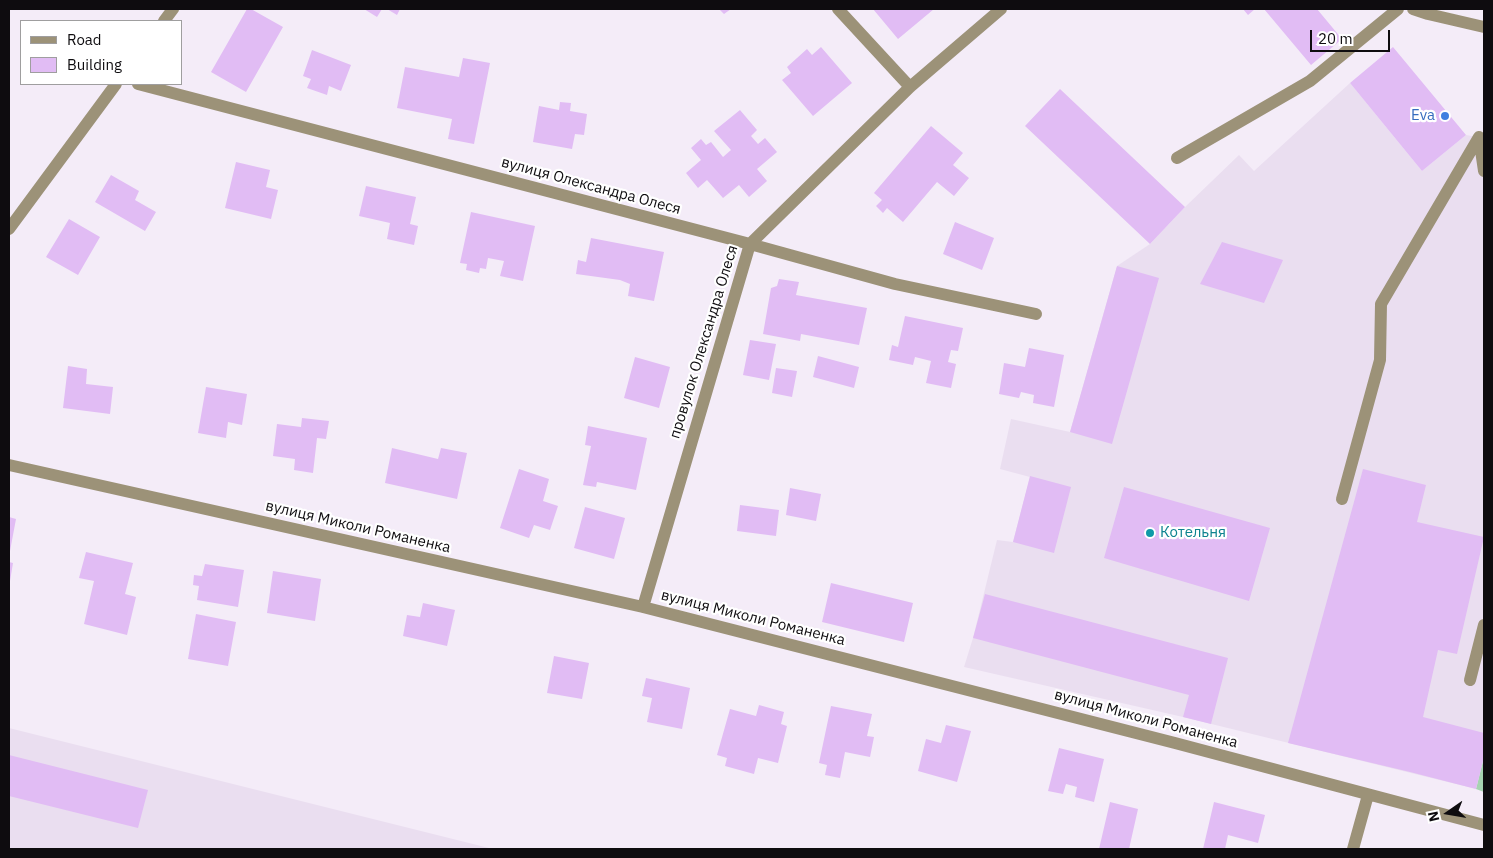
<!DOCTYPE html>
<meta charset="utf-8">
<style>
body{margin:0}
#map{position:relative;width:1493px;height:858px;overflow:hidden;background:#f4ecf8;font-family:"IBM Plex Sans",sans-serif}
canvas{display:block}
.frame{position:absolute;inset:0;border:10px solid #0e0c0f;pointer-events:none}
.legend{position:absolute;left:20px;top:20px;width:162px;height:65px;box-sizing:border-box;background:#fff;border:1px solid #9f9e9f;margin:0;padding:6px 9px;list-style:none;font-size:15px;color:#0e0c0f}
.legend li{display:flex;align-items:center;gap:10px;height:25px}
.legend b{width:25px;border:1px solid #9f9e9f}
.north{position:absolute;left:1423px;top:788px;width:50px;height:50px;-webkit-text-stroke:4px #fff;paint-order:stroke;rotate:257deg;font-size:14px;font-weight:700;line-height:20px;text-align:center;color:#0e0c0f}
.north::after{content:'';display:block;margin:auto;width:18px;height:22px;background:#0e0c0f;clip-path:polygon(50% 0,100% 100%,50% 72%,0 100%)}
.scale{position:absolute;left:1310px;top:30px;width:80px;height:22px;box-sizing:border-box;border:2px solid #0e0c0f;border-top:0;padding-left:6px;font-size:15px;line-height:18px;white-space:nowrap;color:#0e0c0f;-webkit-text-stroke:4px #fff;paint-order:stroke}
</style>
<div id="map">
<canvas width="1493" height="858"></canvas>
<div class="frame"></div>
<ul class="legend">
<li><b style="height:6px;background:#9c9278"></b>Road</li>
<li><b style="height:14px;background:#e1bcf4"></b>Building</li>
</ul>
<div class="north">N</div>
<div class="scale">20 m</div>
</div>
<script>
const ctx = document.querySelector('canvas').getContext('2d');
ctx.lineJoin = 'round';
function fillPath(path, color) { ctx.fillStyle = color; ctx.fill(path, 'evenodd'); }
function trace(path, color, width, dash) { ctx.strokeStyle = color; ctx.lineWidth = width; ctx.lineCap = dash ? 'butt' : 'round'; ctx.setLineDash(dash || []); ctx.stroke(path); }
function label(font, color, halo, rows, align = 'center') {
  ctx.font = font + ' "IBM Plex Sans",sans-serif'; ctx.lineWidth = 4.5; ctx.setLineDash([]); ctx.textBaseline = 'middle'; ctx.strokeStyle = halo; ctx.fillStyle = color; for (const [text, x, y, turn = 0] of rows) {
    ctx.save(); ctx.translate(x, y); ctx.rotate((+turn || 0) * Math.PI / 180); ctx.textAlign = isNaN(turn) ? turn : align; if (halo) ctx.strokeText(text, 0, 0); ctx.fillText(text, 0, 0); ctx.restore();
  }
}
const built = new Path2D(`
 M 1350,83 L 1422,171 L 1466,135 L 1484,138 L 1484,757 L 1476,789 L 1183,717 L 964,667 L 973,638 L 997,540 L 1013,542 L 1030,477 L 1000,469 L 1011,419 L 1070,432 L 1117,266 L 1150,244 L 1185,207 L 1239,155 L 1254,171 Z
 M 9,728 L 493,849 L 9,849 Z`);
const green = new Path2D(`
 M 1484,757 L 1484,792 L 1476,789 Z`);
const building = new Path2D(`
 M 247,9 L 251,9 L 283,27 L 246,92 L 211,72 Z
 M 364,9 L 382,9 L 377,17 Z
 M 387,9 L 400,9 L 397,15 Z
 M 719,9 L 731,9 L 724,14 Z
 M 873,9 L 934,9 L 898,39 Z
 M 1243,9 L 1255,9 L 1248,15 Z
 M 1264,9 L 1317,9 L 1342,39 L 1311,65 Z
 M 821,47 L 852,83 L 813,116 L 782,80 L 791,73 L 787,67 L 807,49 L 812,55 Z
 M 1393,47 L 1466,135 L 1422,171 L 1350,83 Z
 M 312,50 L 351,65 L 341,91 L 329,86 L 327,95 L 307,88 L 311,79 L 303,76 Z
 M 463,58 L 490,63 L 474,144 L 448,139 L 452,119 L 397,108 L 405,67 L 459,77 Z
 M 1060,89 L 1185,207 L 1150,244 L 1025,126 Z
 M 560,102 L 571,103 L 570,111 L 587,114 L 584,135 L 575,134 L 572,149 L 533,142 L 539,106 L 559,110 Z
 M 740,110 L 757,130 L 751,136 L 758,144 L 765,138 L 777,152 L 757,169 L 767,181 L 749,197 L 739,185 L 723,198 L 707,180 L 698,188 L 686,173 L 701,160 L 691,148 L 701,139 L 706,145 L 711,142 L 723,157 L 731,150 L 714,131 Z
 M 931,126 L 963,153 L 953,165 L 969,178 L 954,196 L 937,182 L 903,222 L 887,208 L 883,213 L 876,206 L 882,200 L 874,193 Z
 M 236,162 L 270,170 L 266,187 L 278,190 L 271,219 L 225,208 Z
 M 111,175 L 139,191 L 135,200 L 156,212 L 145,231 L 95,202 Z
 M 366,186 L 416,197 L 410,224 L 418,226 L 414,245 L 387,239 L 390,223 L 359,216 Z
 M 471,212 L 535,226 L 523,281 L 500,276 L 504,261 L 488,258 L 486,269 L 480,268 L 479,273 L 466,270 L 467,264 L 460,263 Z
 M 69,219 L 100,237 L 78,275 L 46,257 Z
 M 955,222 L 994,238 L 982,270 L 943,254 Z
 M 591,238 L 664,252 L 654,301 L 628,296 L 630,284 L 620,280 L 576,274 L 578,260 L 586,262 Z
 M 1222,242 L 1283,260 L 1264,303 L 1200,284 Z
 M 1117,266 L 1159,278 L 1112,444 L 1070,432 Z
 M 779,279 L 799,282 L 796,295 L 867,308 L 859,345 L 801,334 L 800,341 L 763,334 L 771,288 L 777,286 Z
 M 905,316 L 963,328 L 958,351 L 951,350 L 948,362 L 956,364 L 951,388 L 926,383 L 931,361 L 915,357 L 913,365 L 889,360 L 892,345 L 898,347 Z
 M 750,340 L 776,344 L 769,380 L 743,375 Z
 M 1029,348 L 1064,355 L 1054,407 L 1033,403 L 1034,395 L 1021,392 L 1019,398 L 999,394 L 1004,363 L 1025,367 Z
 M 818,356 L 859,367 L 854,388 L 813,377 Z
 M 635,357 L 670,367 L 659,408 L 624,398 Z
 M 68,366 L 87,369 L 86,384 L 113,387 L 110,414 L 63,408 Z
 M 776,368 L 797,371 L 792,397 L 772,393 Z
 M 206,387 L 247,394 L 242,425 L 228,422 L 226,438 L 198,433 Z
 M 302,418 L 329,421 L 326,439 L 317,438 L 313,473 L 294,470 L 295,459 L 273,456 L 277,424 L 301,427 Z
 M 588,426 L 647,438 L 636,490 L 597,482 L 596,487 L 583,485 L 591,446 L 585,445 Z
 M 392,448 L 438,459 L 441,448 L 467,453 L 457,499 L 385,483 Z
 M 519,469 L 549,479 L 543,501 L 558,506 L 550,530 L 534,525 L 529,538 L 500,528 Z
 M 1363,469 L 1426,485 L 1417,522 L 1484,537 L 1457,654 L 1438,650 L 1423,717 L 1484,733 L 1484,757 L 1476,789 L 1410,772 L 1288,743 Z
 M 1030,476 L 1071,487 L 1054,553 L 1013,542 Z
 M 1124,487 L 1270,528 L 1249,601 L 1104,558 Z
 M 790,488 L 821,494 L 816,521 L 786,515 Z
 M 740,505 L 779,510 L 776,536 L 737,531 Z
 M 585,507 L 625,518 L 614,559 L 574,548 Z
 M 9,517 L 16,519 L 10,551 L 9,551 Z
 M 86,552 L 133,563 L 125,594 L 136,597 L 127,635 L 84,624 L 94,581 L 79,578 Z
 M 9,562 L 13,563 L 10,581 L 9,581 Z
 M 205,564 L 244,570 L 238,607 L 197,600 L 199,586 L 193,585 L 194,575 L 202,576 Z
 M 273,571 L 321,579 L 315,621 L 267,613 Z
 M 831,583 L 913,603 L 904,642 L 822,622 Z
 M 985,594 L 1228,658 L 1211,724 L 1183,717 L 1189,695 L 973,638 Z
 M 423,603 L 455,610 L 447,646 L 403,636 L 407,615 L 420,617 Z
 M 196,614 L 236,622 L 228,666 L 188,659 Z
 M 554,656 L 589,663 L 582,699 L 547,693 Z
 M 646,678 L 690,688 L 682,729 L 647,722 L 652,698 L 642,696 Z
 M 759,705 L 784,712 L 781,724 L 787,726 L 778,763 L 758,758 L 754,774 L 725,766 L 727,758 L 717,755 L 730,709 L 756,716 Z
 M 831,706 L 872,714 L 867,736 L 874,737 L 870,757 L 845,752 L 840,778 L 825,775 L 827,765 L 819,763 Z
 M 946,725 L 971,731 L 957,782 L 918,771 L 926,739 L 941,743 Z
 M 1059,748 L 1104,759 L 1094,802 L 1075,797 L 1077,787 L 1066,784 L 1063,794 L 1048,791 Z
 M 9,755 L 148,790 L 138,828 L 9,796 Z
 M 1110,802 L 1138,809 L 1129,849 L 1099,849 Z
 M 1214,802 L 1265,815 L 1258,843 L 1228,835 L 1225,849 L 1203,849 Z`);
const service = new Path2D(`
 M 1479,137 L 1484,171
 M 1177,158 L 1310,81 L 1398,9
 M 1342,499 L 1380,360 L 1381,304 L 1479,137
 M 1470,680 L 1484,625`);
const minor = new Path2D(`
 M 838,9 L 910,87
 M 138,84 L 750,244 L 895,284 L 1036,314
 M 9,465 L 643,607 L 1175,743 L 1484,825
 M 643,607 L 750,244 L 910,87 L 1001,9
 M 1353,849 L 1368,795`);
const tertiary = new Path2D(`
 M 1413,9 L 1428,14 L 1484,27
 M 164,21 L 173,9
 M 9,229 L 116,84`);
const markers = [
 [1445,116,5,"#3f7fe0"],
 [1150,533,5,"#0f9aa8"]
];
const shopNames = [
 ["Eva",1435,116]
];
const streetNames = [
 ["вулиця Олександра Олеся",591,186,15],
 ["провулок Олександра Олеся",704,342,-73],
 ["вулиця Миколи Романенка",358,527,13],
 ["вулиця Миколи Романенка",753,618,14],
 ["вулиця Миколи Романенка",1146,719,15]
];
const cultureNames = [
 ["Котельня",1160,533]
];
fillPath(built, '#eadef0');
fillPath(green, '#a6d3b1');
fillPath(building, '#e1bcf4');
trace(service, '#9c9278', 12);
trace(minor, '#9c9278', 12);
trace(tertiary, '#9c9278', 12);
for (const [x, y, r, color] of markers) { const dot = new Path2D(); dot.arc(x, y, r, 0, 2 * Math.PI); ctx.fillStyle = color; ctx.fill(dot); trace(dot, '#fff', 2); }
label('15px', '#366cbe', '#fff', shopNames, 'right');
label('15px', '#0e0c0f', '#fff', streetNames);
label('15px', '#0d838f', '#fff', cultureNames, 'left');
</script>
